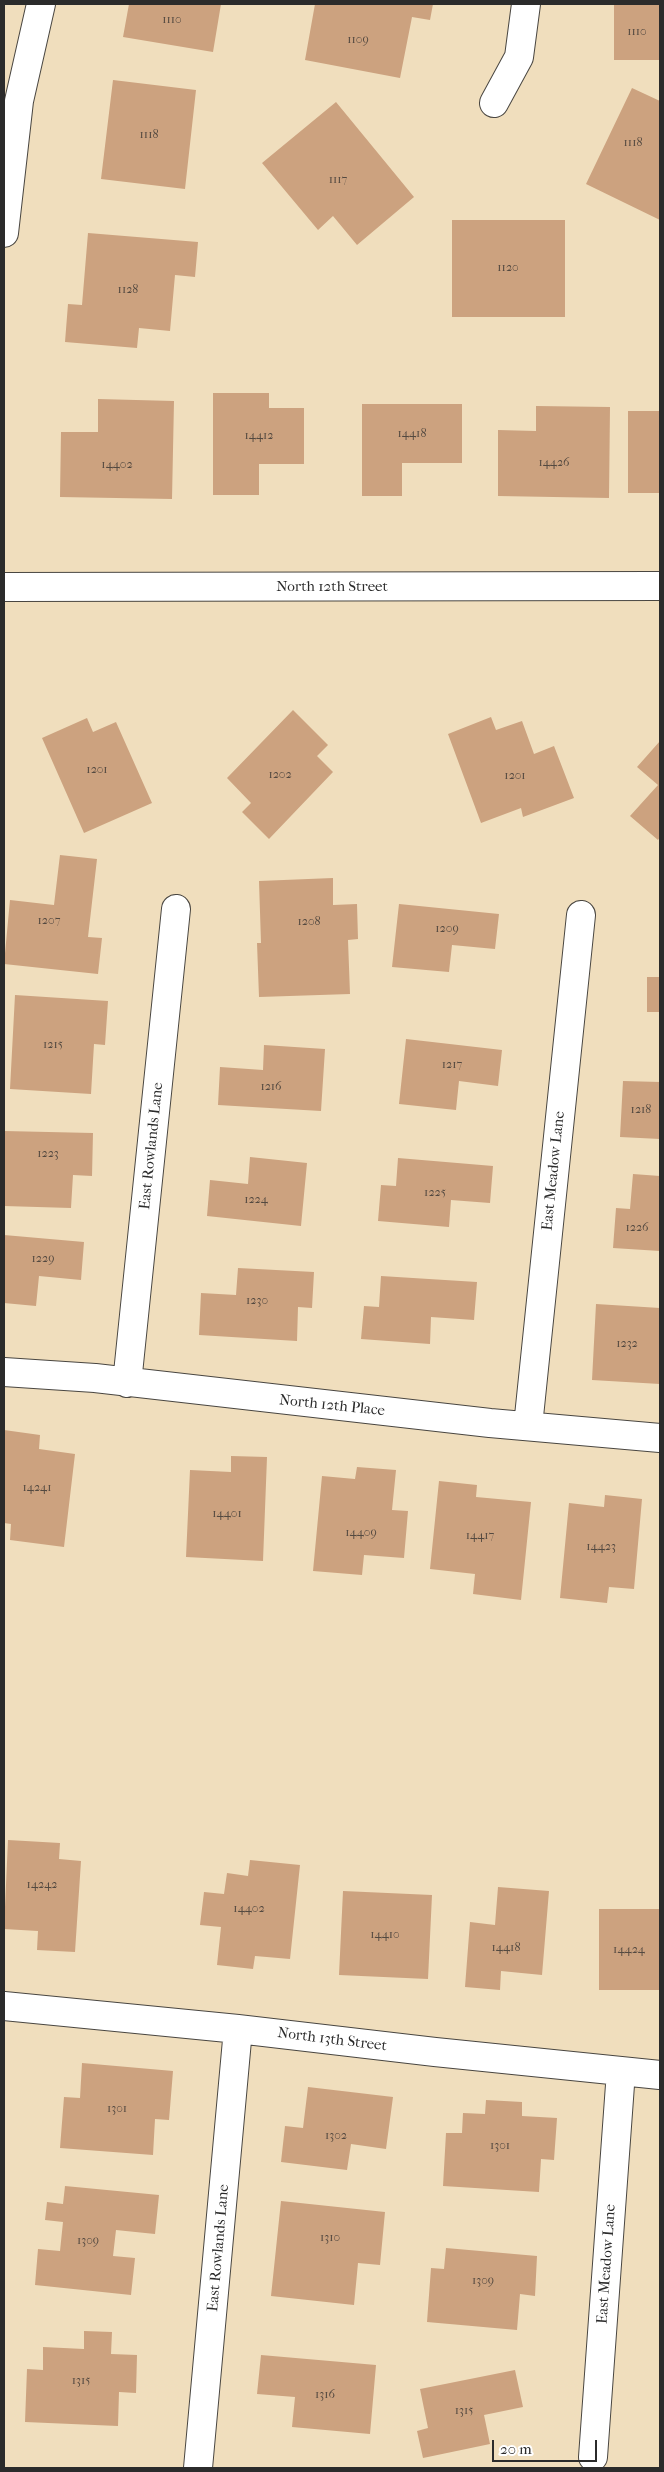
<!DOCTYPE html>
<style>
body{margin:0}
#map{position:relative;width:664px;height:2472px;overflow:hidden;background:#f0debd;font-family:"IM FELL French Canon",serif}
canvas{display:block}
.frame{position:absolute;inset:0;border:5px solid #2b2b2b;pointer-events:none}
.scale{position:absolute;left:492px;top:2440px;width:105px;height:22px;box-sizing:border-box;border:2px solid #2b2b2b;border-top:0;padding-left:6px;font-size:15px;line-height:18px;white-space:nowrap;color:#2b2b2b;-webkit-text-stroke:4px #fff;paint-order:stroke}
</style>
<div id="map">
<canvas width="664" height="2472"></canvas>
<div class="frame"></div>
<div class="scale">20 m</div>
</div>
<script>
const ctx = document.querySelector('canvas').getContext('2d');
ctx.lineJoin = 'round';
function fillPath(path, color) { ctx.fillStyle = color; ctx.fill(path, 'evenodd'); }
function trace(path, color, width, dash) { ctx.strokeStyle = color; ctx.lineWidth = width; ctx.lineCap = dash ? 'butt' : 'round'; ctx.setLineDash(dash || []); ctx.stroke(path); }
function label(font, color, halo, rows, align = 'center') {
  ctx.font = font + ' "IM FELL French Canon",serif'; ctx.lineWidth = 4; ctx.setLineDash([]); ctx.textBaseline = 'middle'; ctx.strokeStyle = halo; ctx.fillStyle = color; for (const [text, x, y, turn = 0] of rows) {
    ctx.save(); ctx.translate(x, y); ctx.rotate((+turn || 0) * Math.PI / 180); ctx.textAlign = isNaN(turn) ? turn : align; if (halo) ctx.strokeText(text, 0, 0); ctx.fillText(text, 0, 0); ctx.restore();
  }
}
const building = new Path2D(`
 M 129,4 L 221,4 L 213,52 L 123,37 Z
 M 315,4 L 433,4 L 430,20 L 412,17 L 400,78 L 305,60 Z
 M 614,4 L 660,4 L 660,60 L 614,60 Z
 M 113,80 L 196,90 L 185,189 L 101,179 Z
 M 632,88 L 660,101 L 660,220 L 586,184 Z
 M 336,102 L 414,197 L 357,245 L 333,216 L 318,230 L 262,163 Z
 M 452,220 L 565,220 L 565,317 L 452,317 Z
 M 88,233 L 198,242 L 195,277 L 175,275 L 170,331 L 139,328 L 137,348 L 65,342 L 68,304 L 82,305 Z
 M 213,393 L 269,393 L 269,408 L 304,408 L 304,464 L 259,464 L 259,495 L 213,495 Z
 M 98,399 L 174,401 L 172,499 L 60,497 L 61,432 L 98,432 Z
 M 362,404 L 462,404 L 462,463 L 402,463 L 402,496 L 362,496 Z
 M 536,406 L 610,407 L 609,498 L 498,496 L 498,430 L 536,431 Z
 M 628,411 L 660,411 L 660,493 L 628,493 Z
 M 293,710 L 328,745 L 317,756 L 333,772 L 269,839 L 242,812 L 251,803 L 227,778 Z
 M 491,717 L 496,730 L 522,721 L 534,754 L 554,746 L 574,798 L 523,817 L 521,808 L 481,823 L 448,734 Z
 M 87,718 L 93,732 L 116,722 L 152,803 L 84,833 L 42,738 Z
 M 660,741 L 660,837 L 658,840 L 630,816 L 658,785 L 637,767 Z
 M 60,855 L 97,859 L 88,937 L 102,938 L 98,974 L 4,964 L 10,900 L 54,905 Z
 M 333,878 L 333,905 L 357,904 L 358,939 L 348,940 L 350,994 L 259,997 L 257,943 L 261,943 L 259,881 Z
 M 399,904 L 499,914 L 495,949 L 452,945 L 449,972 L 392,967 Z
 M 647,977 L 660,977 L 660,1012 L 647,1012 Z
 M 15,995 L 108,1001 L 105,1045 L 94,1044 L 91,1094 L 10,1089 Z
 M 406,1039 L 502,1050 L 498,1086 L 459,1081 L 456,1110 L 399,1104 Z
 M 264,1045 L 325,1049 L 321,1111 L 218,1105 L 220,1067 L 263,1070 Z
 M 623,1081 L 660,1082 L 660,1139 L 620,1137 Z
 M 4,1131 L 93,1133 L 92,1176 L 73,1175 L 71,1208 L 4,1206 Z
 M 250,1157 L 307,1163 L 301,1226 L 207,1216 L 210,1180 L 248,1184 Z
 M 398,1158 L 493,1166 L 490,1203 L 451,1200 L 449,1227 L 378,1221 L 381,1185 L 396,1186 Z
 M 633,1174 L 660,1176 L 660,1251 L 613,1248 L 616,1208 L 630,1209 Z
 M 4,1235 L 84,1242 L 81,1280 L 39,1276 L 36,1306 L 4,1303 Z
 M 238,1268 L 314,1272 L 312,1308 L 298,1307 L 297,1341 L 199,1335 L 201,1293 L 236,1295 Z
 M 381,1276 L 477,1282 L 474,1320 L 431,1317 L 430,1344 L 361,1339 L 364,1306 L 379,1307 Z
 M 596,1304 L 660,1308 L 660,1384 L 592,1380 Z
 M 4,1430 L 40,1435 L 39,1449 L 75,1454 L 64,1547 L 10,1540 L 11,1524 L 4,1523 Z
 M 231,1456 L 267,1457 L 263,1561 L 186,1557 L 190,1470 L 231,1472 Z
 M 357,1467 L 396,1470 L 392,1510 L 408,1511 L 404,1558 L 364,1555 L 362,1575 L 313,1571 L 322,1476 L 355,1479 Z
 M 439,1481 L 477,1485 L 476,1497 L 531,1502 L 521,1600 L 473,1594 L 475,1574 L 430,1569 Z
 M 605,1495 L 642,1499 L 634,1589 L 609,1587 L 607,1603 L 560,1598 L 569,1503 L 604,1507 Z
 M 8,1840 L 60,1843 L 59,1859 L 81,1861 L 75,1952 L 37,1950 L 38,1931 L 4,1929 Z
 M 250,1860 L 300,1865 L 290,1959 L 255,1956 L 253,1969 L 217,1965 L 221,1927 L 200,1925 L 204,1892 L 224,1894 L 227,1873 L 248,1876 Z
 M 498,1887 L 549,1891 L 542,1975 L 501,1971 L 500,1990 L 465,1987 L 470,1922 L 495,1925 Z
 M 343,1891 L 432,1895 L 428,1979 L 339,1975 Z
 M 599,1909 L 660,1909 L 660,1990 L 599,1990 Z
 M 82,2063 L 173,2071 L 169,2120 L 155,2119 L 153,2155 L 60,2148 L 64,2097 L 80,2098 Z
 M 308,2087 L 393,2097 L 386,2149 L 351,2144 L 347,2170 L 281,2162 L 285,2126 L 303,2128 Z
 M 486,2100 L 522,2102 L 522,2116 L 557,2118 L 554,2160 L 541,2159 L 539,2192 L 443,2186 L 446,2133 L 462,2133 L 463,2113 L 485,2114 Z
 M 65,2186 L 159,2195 L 155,2234 L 116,2230 L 113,2256 L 135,2258 L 131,2295 L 35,2285 L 38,2249 L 60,2251 L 63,2222 L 45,2220 L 47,2202 L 63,2204 Z
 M 281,2201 L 385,2212 L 380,2265 L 358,2263 L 354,2305 L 271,2296 Z
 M 446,2248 L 537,2256 L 535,2296 L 520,2294 L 517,2330 L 427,2322 L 431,2268 L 444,2269 Z
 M 84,2331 L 112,2332 L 111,2354 L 137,2355 L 136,2393 L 119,2392 L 118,2426 L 25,2422 L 27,2369 L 43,2370 L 43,2347 L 84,2349 Z
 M 261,2355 L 376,2365 L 370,2434 L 292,2427 L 295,2397 L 257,2394 Z
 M 515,2370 L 523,2407 L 484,2415 L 490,2444 L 423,2458 L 417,2431 L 428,2428 L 420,2389 Z`);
const minor = new Path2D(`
 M 494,103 L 519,57 L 526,4
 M 4,233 L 19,101 L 41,4
 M 4,587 L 660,586
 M 4,1372 L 95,1378 L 490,1423 L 660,1438
 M 127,1383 L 176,909
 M 528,1426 L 581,915
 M 4,2006 L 238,2029 L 435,2052 L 660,2075
 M 593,2457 L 621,2071
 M 198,2468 L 238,2029`);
const numberNames = [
 ["1110",172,20],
 ["1110",637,32],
 ["1109",358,40],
 ["1118",149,135],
 ["1118",633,143],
 ["1117",338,180],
 ["1120",508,268],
 ["1128",128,290],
 ["14418",412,434],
 ["14412",259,436],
 ["14426",554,463],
 ["14402",117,465],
 ["1201",97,770],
 ["1202",280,775],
 ["1201",515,776],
 ["1207",49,921],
 ["1208",309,922],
 ["1209",447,929],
 ["1215",53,1045],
 ["1217",452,1065],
 ["1216",271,1087],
 ["1218",641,1110],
 ["1223",48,1154],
 ["1225",435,1193],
 ["1224",256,1200],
 ["1226",637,1228],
 ["1229",43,1259],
 ["1230",257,1301],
 ["1232",627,1344],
 ["14241",37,1488],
 ["14401",227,1514],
 ["14409",361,1533],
 ["14417",480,1536],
 ["14423",601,1547],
 ["14242",42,1885],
 ["14402",249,1909],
 ["14410",385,1935],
 ["14418",506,1948],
 ["14424",629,1950],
 ["1301",117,2109],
 ["1302",336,2136],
 ["1301",500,2146],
 ["1310",330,2238],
 ["1309",88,2241],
 ["1309",483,2281],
 ["1315",81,2381],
 ["1316",325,2395],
 ["1315",464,2411]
];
const streetNames = [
 ["North 12th Street",332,587],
 ["East Rowlands Lane",152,1146,-84],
 ["East Meadow Lane",554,1171,-84],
 ["North 12th Place",332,1406,6],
 ["North 13th Street",332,2040,7],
 ["East Rowlands Lane",219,2248,-85],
 ["East Meadow Lane",607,2264,-86]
];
fillPath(building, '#cca27f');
trace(minor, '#494641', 30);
trace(minor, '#fff', 28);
label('12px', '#534940', null, numberNames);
label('15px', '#2b2b2b', '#fff', streetNames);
</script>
